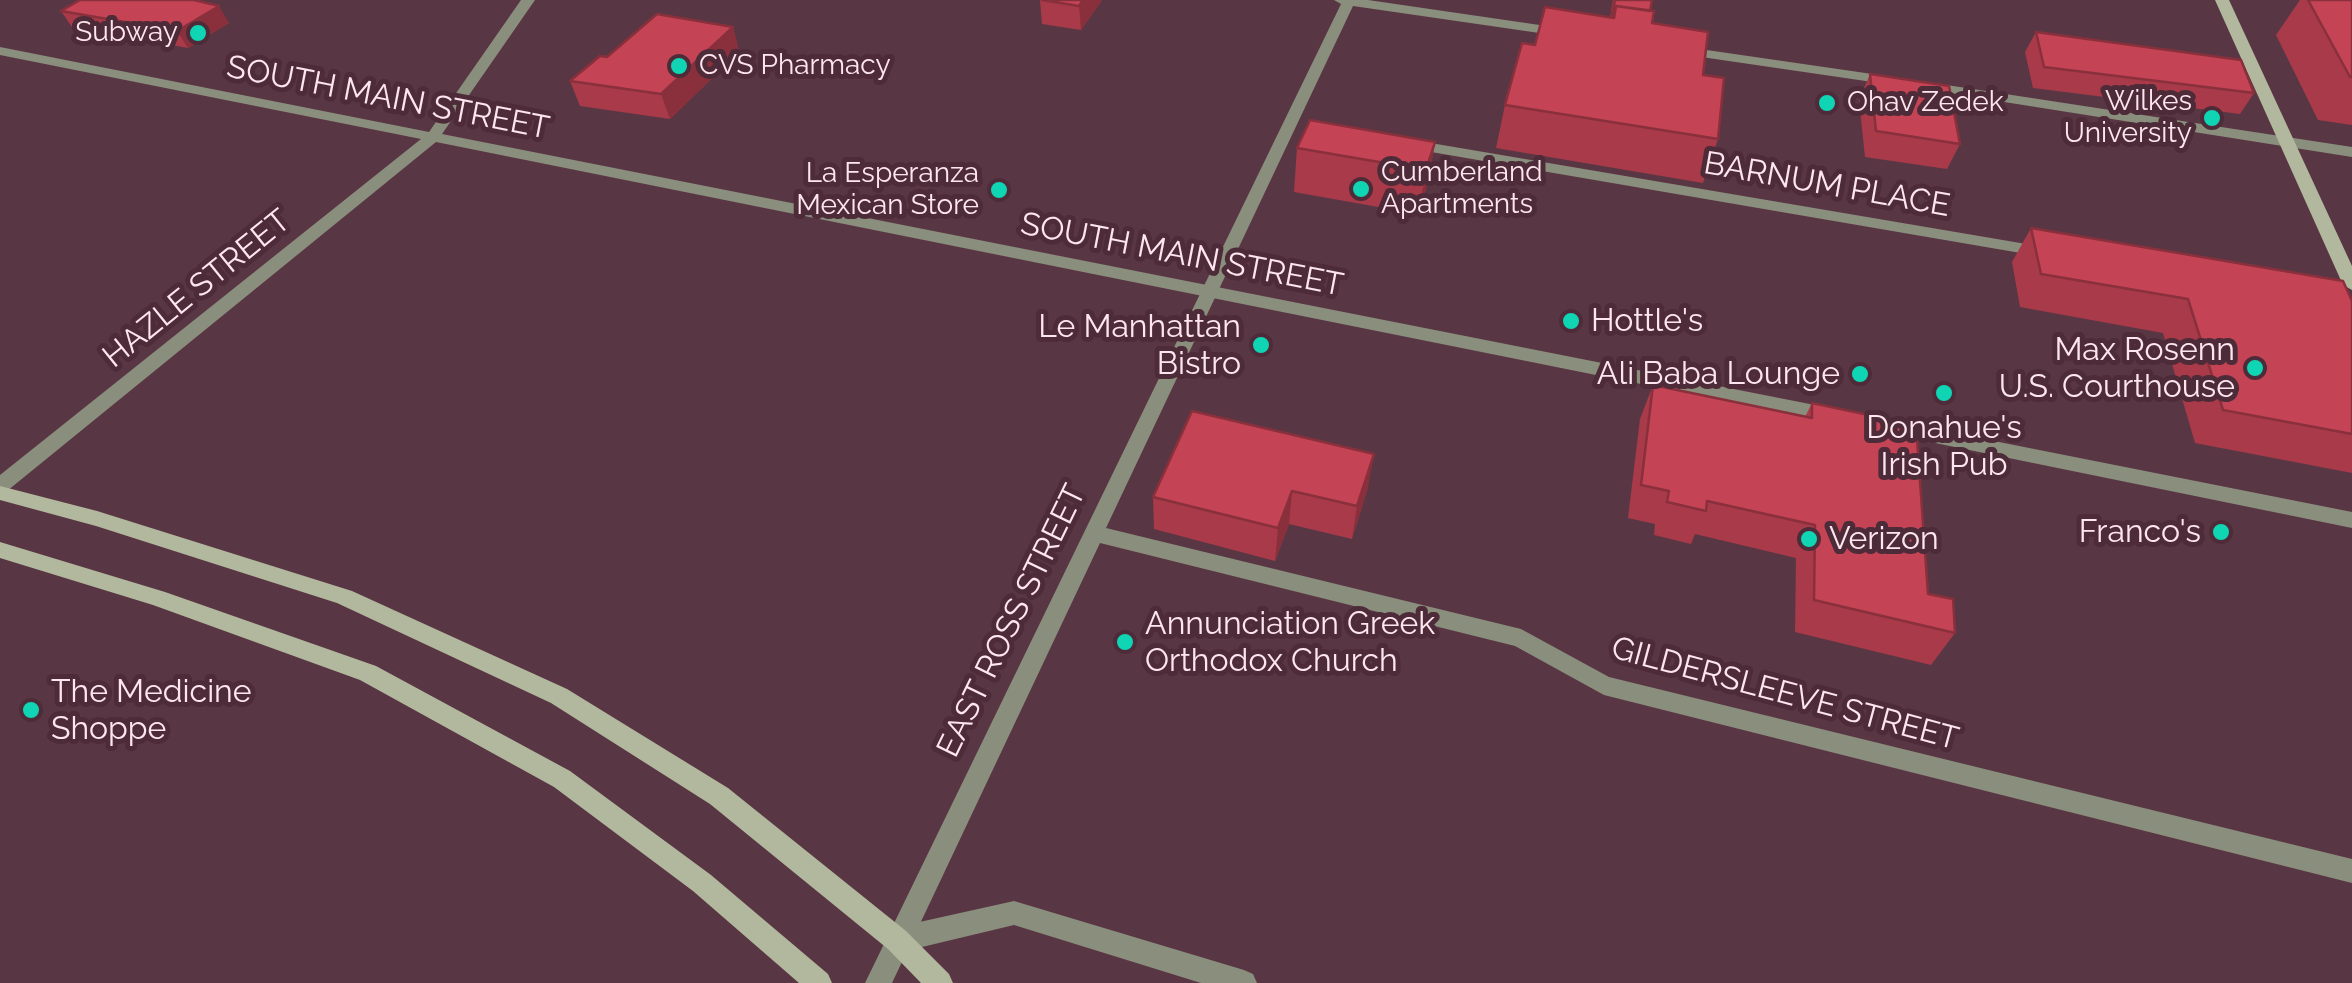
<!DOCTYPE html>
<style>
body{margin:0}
canvas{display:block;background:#593643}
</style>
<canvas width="2352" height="983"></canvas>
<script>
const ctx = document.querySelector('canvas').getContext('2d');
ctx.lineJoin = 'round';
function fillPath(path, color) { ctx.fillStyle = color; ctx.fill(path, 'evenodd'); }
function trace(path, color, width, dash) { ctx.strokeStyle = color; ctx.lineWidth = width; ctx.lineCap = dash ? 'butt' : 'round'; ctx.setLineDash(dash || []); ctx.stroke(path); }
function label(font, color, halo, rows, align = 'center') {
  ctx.font = font + ' Raleway,sans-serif'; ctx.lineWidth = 10; ctx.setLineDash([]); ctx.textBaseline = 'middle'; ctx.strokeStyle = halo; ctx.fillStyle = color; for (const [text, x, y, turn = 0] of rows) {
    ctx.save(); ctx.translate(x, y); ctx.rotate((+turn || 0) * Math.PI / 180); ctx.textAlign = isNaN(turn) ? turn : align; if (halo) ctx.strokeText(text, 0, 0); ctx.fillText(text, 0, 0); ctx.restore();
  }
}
const minor = new Path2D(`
 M 1334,0 L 1368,0 L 1567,29 L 1574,33 L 1567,37 L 1353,6 L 1106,528 L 1521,629 L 1609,677 L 2352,859 L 2352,883 L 1604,695 L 1515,646 L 1100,543 L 892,983 L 865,983 L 1341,4 Z
 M 1679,46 L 1893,77 L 1900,81 L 1893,85 L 1674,53 L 1674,47 Z
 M 1927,82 L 2352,147 L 2352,157 L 1922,89 L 1922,83 Z
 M 1407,139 L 2044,247 L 2052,252 L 2044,257 L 1402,147 L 1402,141 Z`);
const tertiary = new Path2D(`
 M 521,0 L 535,0 L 442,134 L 1835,409 L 1844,416 L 1835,423 L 436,142 L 7,491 L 0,493 L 0,475 L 421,139 L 0,55 L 0,47 L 429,132 Z
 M 1893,421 L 2352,512 L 2352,528 L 1886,433 L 1883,428 Z
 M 1014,901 L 1244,970 L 1253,974 L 1257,983 L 1201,983 L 1014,925 L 897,953 L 888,949 L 884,940 L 888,931 L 897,927 Z`);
const secondary = new Path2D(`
 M 2215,0 L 2229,0 L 2352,266 L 2352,290 L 2343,285 Z
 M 0,486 L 97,511 L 352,591 L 567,689 L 728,788 L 906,931 L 949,974 L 953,983 L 921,983 L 888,949 L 710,804 L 551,703 L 337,603 L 96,526 L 0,500 Z
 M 0,542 L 165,592 L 376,666 L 570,771 L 711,875 L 828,974 L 832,983 L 799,983 L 693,891 L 554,787 L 360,680 L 153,605 L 0,558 Z`);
const wall = new Path2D(`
 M 1040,0 L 1102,0 L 1081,30 L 1042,24 Z
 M 1613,0 L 1652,0 L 1650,11 L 1652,23 L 1703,75 L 1718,139 L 1703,183 L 1496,148 L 1505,105 L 1535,45 L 1610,17 Z
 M 2300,0 L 2352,0 L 2352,125 L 2318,120 L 2276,35 Z
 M 61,11 L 229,23 L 188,48 L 72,27 Z
 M 733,27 L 739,52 L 670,119 L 580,106 L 570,81 L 607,57 Z
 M 2036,32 L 2254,93 L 2240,114 L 2033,88 L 2025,52 Z
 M 1870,74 L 1960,144 L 1947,169 L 1865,157 L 1859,100 Z
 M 1435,142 L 1427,186 L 1418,214 L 1294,192 L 1297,148 Z
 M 2031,228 L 2352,301 L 2352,473 L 2195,443 L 2163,333 L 2020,307 L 2012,262 Z
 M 1653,385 L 1805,417 L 1812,403 L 1928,594 L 1955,633 L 1931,665 L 1795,632 L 1796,558 L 1695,534 L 1691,544 L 1654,535 L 1655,524 L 1628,518 L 1640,419 Z
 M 1368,487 L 1352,539 L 1289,524 L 1275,561 L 1154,529 L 1153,497 Z`);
const shadedWall = new Path2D(`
 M 1083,0 L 1102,0 L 1081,30 L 1079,6 Z
 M 219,6 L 229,23 L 188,48 L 177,31 Z
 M 733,27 L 739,52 L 670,119 L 661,94 Z
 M 1435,142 L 1427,186 L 1418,214 L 1426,170 Z
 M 1374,454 L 1368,487 L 1352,539 L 1357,506 Z
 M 1292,491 L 1289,524 L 1275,561 L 1278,528 Z`);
const building = new Path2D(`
 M 80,0 L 194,0 L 219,6 L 177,31 L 61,11 Z
 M 1042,0 L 1083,0 L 1079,6 Z
 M 1615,0 L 1652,0 L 1650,11 L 1616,6 L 1613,15 L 1612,15 Z
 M 2308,0 L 2352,0 L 2352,77 L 2350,77 Z
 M 1616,6 L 1654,11 L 1652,23 L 1708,32 L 1703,75 L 1724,78 L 1718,139 L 1505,105 L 1522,43 L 1535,45 L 1545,7 L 1614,18 Z
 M 657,14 L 733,27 L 661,94 L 570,81 L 600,56 L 607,57 Z
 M 2036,32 L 2241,60 L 2254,93 L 2044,67 Z
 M 1870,74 L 1949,86 L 1960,144 L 1876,131 Z
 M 1310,120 L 1435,142 L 1426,170 L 1297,148 Z
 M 2031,228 L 2343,281 L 2352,301 L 2352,434 L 2223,410 L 2188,299 L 2041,274 Z
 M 1653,385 L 1812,418 L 1812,403 L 1916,425 L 1928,594 L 1953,599 L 1955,633 L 1814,600 L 1815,525 L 1707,501 L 1706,511 L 1667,502 L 1669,491 L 1641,485 Z
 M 1192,411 L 1374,454 L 1357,506 L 1292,491 L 1278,528 L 1153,497 Z`);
const markers = [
 [198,33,10,"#0fd5b4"],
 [679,66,10,"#0fd5b4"],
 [1827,103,10,"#0fd5b4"],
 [2212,118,10,"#0fd5b4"],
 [1361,189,10,"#0fd5b4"],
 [999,190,10,"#0fd5b4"],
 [1571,321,10,"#0fd5b4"],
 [1261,345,10,"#0fd5b4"],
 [2255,368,10,"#0fd5b4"],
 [1860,374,10,"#0fd5b4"],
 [1944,393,10,"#0fd5b4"],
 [2221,532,10,"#0fd5b4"],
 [1809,539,10,"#0fd5b4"],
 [1125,642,10,"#0fd5b4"],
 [31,710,10,"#0fd5b4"]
];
const farPoinames = [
 ["Subway",178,33],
 ["CVS Pharmacy",699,66,"left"],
 ["Wilkes",2192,102],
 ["University",2192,134],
 ["Ohav Zedek",1847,103,"left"],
 ["Cumberland",1381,173,"left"],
 ["Apartments",1381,205,"left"],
 ["La Esperanza",979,174],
 ["Mexican Store",979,206]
];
const streetNames = [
 ["SOUTH MAIN STREET",388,98,11],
 ["BARNUM PLACE",1827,185,10],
 ["SOUTH MAIN STREET",1182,255,11],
 ["HAZLE STREET",197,289,-39],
 ["EAST ROSS STREET",1012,621,-64],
 ["GILDERSLEEVE STREET",1785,694,15]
];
const poiNames = [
 ["Hottle's",1591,321],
 ["Le Manhattan",1241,327,"right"],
 ["Bistro",1241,364,"right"],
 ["Max Rosenn",2235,350,"right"],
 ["U.S. Courthouse",2235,387,"right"],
 ["Ali Baba Lounge",1840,374,"right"],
 ["Donahue's",1944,428,"center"],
 ["Irish Pub",1944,465,"center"],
 ["Franco's",2201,532,"right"],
 ["Verizon",1829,539],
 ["Annunciation Greek",1145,624],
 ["Orthodox Church",1145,661],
 ["The Medicine",51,692],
 ["Shoppe",51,729]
];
fillPath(minor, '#8a8e7d');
fillPath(tertiary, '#8a8e7d');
fillPath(secondary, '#b2b89d');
fillPath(wall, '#a93a49');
fillPath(shadedWall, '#89303c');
fillPath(building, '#c44455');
trace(building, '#89303c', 2.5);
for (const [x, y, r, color] of markers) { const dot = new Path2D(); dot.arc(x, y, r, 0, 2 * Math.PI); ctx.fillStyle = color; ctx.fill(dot); trace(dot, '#4e2b38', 4); }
label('28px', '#fee6ee', '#4e2b38', farPoinames, 'right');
label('32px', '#fee6ee', '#4e2b38', streetNames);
label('32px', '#fee6ee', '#4e2b38', poiNames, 'left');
</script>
